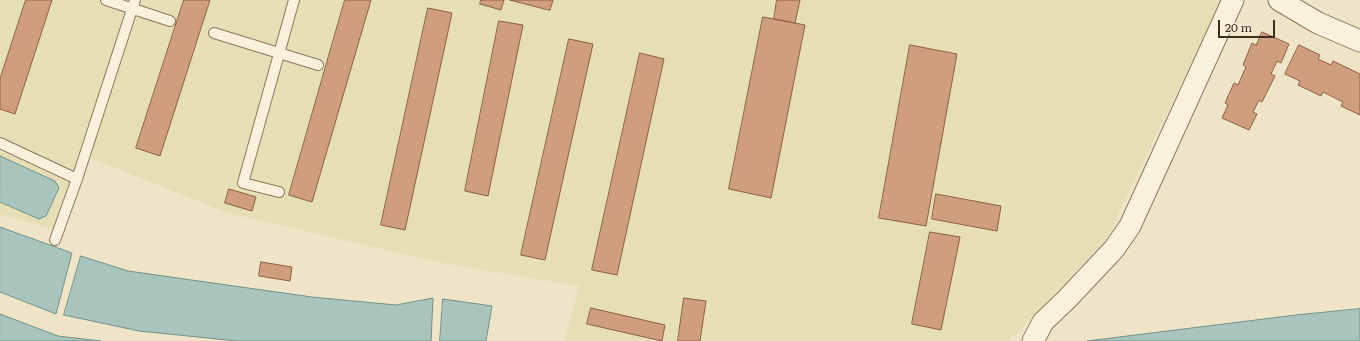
<!DOCTYPE html>
<style>
body{margin:0}
#map{position:relative;width:1360px;height:341px;overflow:hidden;background:#f0e4c8;font-family:Literata,serif}
canvas{display:block}
.scale{position:absolute;left:1218px;top:20px;width:57px;height:18px;box-sizing:border-box;border:2px solid #3d2e20;border-top:0;padding-left:5px;font-size:12px;line-height:14px;white-space:nowrap;color:#3d2e20;-webkit-text-stroke:3px #f7eed8;paint-order:stroke}
</style>
<div id="map">
<canvas width="1360" height="341"></canvas>
<div class="scale">20 m</div>
</div>
<script>
const ctx = document.querySelector('canvas').getContext('2d');
ctx.lineJoin = 'round';
function fillPath(path, color) { ctx.fillStyle = color; ctx.fill(path, 'evenodd'); }
function trace(path, color, width, dash) { ctx.strokeStyle = color; ctx.lineWidth = width; ctx.lineCap = dash ? 'butt' : 'round'; ctx.setLineDash(dash || []); ctx.stroke(path); }
const farmland = new Path2D(`
 M 0,0 L 1221,0 L 1107,238 L 1009,341 L 565,341 L 579,286 L 442,263 L 228,213 L 90,158 L 58,231 L 0,214 Z`);
const water = new Path2D(`
 M 0,156 L 55,181 L 59,188 L 46,216 L 39,219 L 0,202 Z
 M 0,227 L 72,253 L 56,314 L 0,292 Z
 M 81,256 L 128,271 L 312,297 L 396,305 L 433,298 L 431,341 L 237,341 L 139,331 L 64,315 Z
 M 443,299 L 492,306 L 486,341 L 440,341 Z
 M 1360,309 L 1360,341 L 1087,341 L 1296,315 Z
 M 0,314 L 58,336 L 101,341 L 0,341 Z`);
const building = new Path2D(`
 M 26,0 L 52,0 L 15,114 L 0,109 L 0,79 Z
 M 184,0 L 210,0 L 160,156 L 136,148 Z
 M 345,0 L 371,0 L 312,202 L 289,195 Z
 M 481,0 L 504,0 L 501,10 L 480,4 Z
 M 510,0 L 553,0 L 550,10 Z
 M 777,0 L 800,0 L 795,23 L 774,19 Z
 M 428,8 L 452,13 L 405,230 L 381,225 Z
 M 763,17 L 805,25 L 771,198 L 729,189 Z
 M 499,21 L 523,25 L 488,196 L 465,191 Z
 M 1262,32 L 1289,44 L 1281,63 L 1277,61 L 1271,74 L 1275,76 L 1262,102 L 1259,100 L 1253,112 L 1257,114 L 1249,130 L 1222,118 L 1228,105 L 1225,103 L 1234,83 L 1238,85 L 1246,67 L 1243,65 L 1252,43 L 1256,45 Z
 M 569,39 L 593,44 L 545,260 L 521,255 Z
 M 910,45 L 957,54 L 926,226 L 879,218 Z
 M 1299,45 L 1320,55 L 1318,59 L 1331,65 L 1333,61 L 1360,74 L 1360,115 L 1341,106 L 1343,102 L 1323,92 L 1321,96 L 1298,85 L 1300,81 L 1285,74 Z
 M 640,53 L 664,59 L 617,275 L 592,270 Z
 M 229,189 L 256,197 L 252,211 L 225,203 Z
 M 936,194 L 1001,206 L 997,231 L 932,219 Z
 M 930,232 L 960,237 L 941,330 L 912,324 Z
 M 261,262 L 292,267 L 290,281 L 259,276 Z
 M 684,298 L 706,301 L 700,341 L 678,341 Z
 M 591,308 L 665,325 L 662,341 L 587,324 Z`);
const service = new Path2D(`
 M 106,0 L 170,21
 M 214,33 L 318,65
 M 0,143 L 77,179
 M 279,192 L 243,183 L 294,0
 M 55,240 L 77,179 L 135,0`);
const minor = new Path2D(`
 M 1279,0 L 1318,23 L 1360,41
 M 1033,341 L 1043,322 L 1067,299 L 1114,249 L 1130,226 L 1233,0`);
fillPath(farmland, '#e6deb5');
fillPath(water, '#a9c4bc');
trace(water, '#6f938a', 1);
fillPath(building, '#cf9f7d');
trace(building, '#8d5f41', 1);
trace(service, '#8d765c', 12);
trace(minor, '#8d765c', 23);
trace(service, '#faf1dc', 10);
trace(minor, '#faf1dc', 21);
</script>
